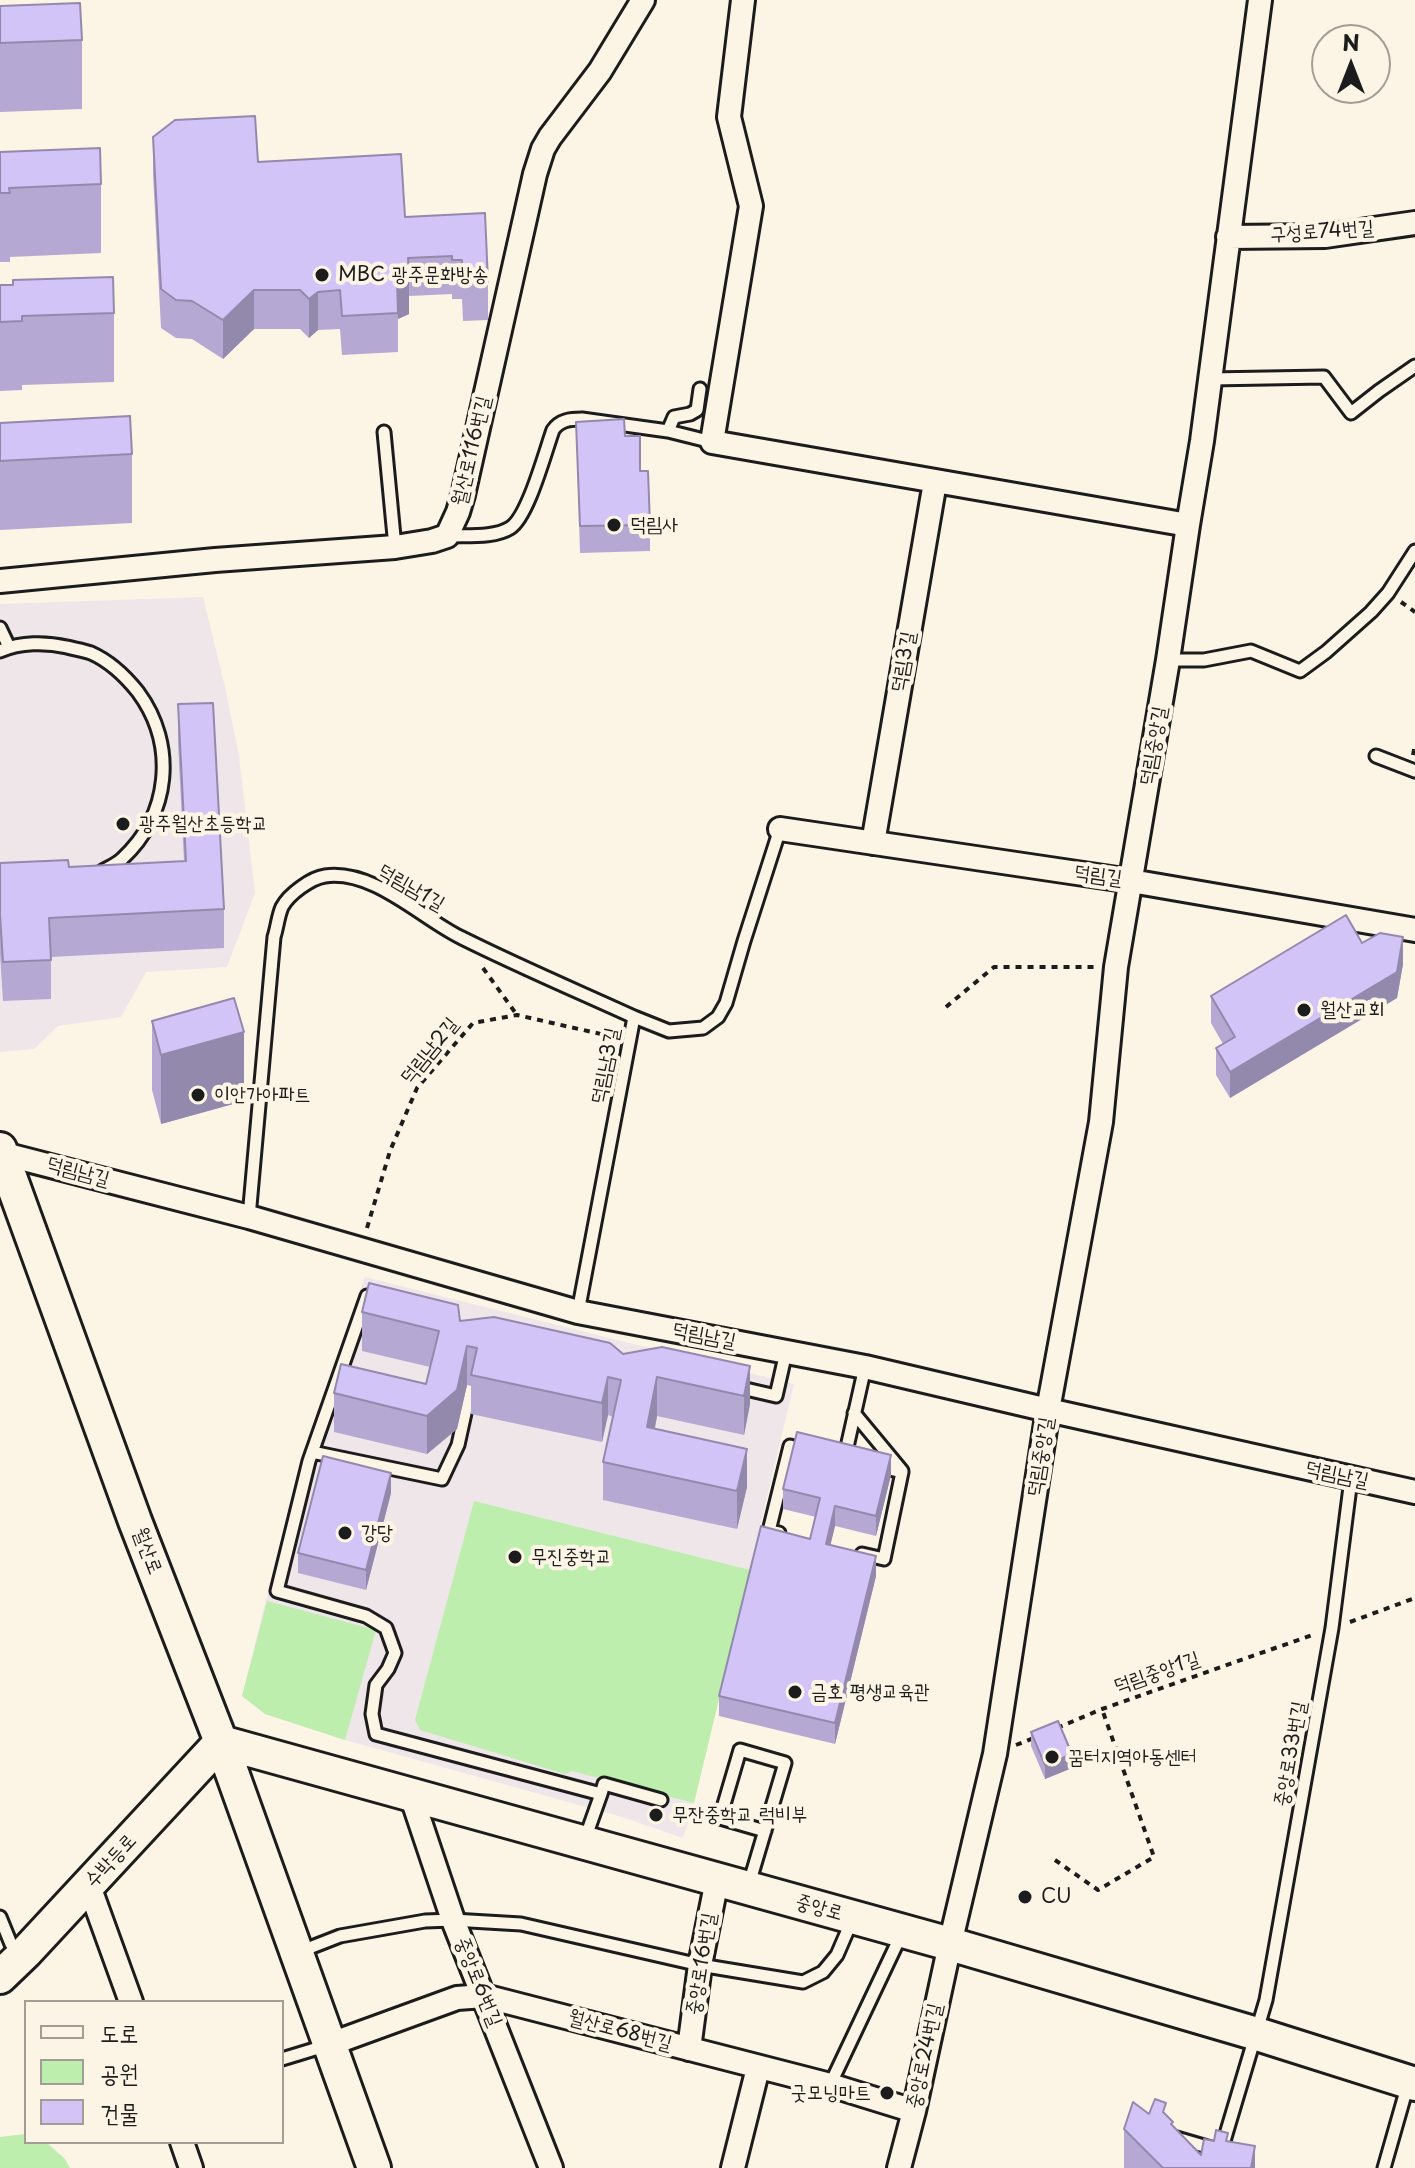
<!DOCTYPE html>
<meta charset="utf-8">
<style>
body{margin:0}
#map{position:relative;width:1415px;height:2168px;overflow:hidden;background:#fcf5e5;font-family:"Playpen Sans","Poor Story",sans-serif}
canvas{display:block}
.legend{position:absolute;left:24px;top:2000px;width:260px;height:144px;box-sizing:border-box;background:#fcf5e5;border:2px solid #a29e95;margin:0;padding:10px 14px;list-style:none;font-size:24px;color:#1c1c1c}
.legend li{display:flex;align-items:center;gap:16px;height:40px}
.legend b{width:40px;border:2px solid #a29e95}
.north{position:absolute;left:1311px;top:24px;width:80px;height:80px;box-sizing:border-box;background:#fcf5e5;border:2px solid #a29e95;border-radius:50%;rotate:0deg;font-size:22px;font-weight:700;line-height:32px;text-align:center;color:#1c1c1c}
.north::after{content:'';display:block;margin:auto;width:28px;height:36px;background:#1c1c1c;clip-path:polygon(50% 0,100% 100%,50% 72%,0 100%)}
</style>
<div id="map">
<canvas width="1415" height="2168"></canvas>
<ul class="legend">
<li><b style="height:10px;background:#fcf5e5"></b>도로</li>
<li><b style="height:22px;background:#bdeead"></b>공원</li>
<li><b style="height:22px;background:#d2c4f6"></b>건물</li>
</ul>
<div class="north">N</div>
</div>
<script>
const ctx = document.querySelector('canvas').getContext('2d');
ctx.lineJoin = 'round';
function fillPath(path, color) { ctx.fillStyle = color; ctx.fill(path, 'evenodd'); }
function trace(path, color, width, dash) { ctx.strokeStyle = color; ctx.lineWidth = width; ctx.lineCap = dash ? 'butt' : 'round'; ctx.setLineDash(dash || []); ctx.stroke(path); }
function label(font, color, halo, rows, align = 'center') {
  ctx.font = font + ' "Playpen Sans","Poor Story",sans-serif'; ctx.lineWidth = 8; ctx.setLineDash([]); ctx.textBaseline = 'middle'; ctx.strokeStyle = halo; ctx.fillStyle = color; for (const [text, x, y, turn = 0] of rows) {
    ctx.save(); ctx.translate(x, y); ctx.rotate((+turn || 0) * Math.PI / 180); ctx.textAlign = isNaN(turn) ? turn : align; if (halo) ctx.strokeText(text, 0, 0); ctx.fillText(text, 0, 0); ctx.restore();
  }
}
const built = new Path2D(`
 M 203,597 L 225,687 L 239,756 L 255,893 L 227,967 L 146,972 L 121,1017 L 58,1026 L 34,1049 L 0,1052 L 0,604 Z
 M 365,1277 L 794,1384 L 694,1803 L 683,1838 L 622,1817 L 345,1740 L 265,1714 L 242,1696 L 301,1459 Z`);
const green = new Path2D(`
 M 474,1501 L 750,1570 L 694,1803 L 572,1771 L 565,1774 L 420,1730 L 415,1720 Z
 M 267,1601 L 376,1630 L 345,1740 L 265,1714 L 242,1696 Z
 M 26,2134 L 26,2142 L 46,2142 L 65,2159 L 70,2168 L 0,2168 L 0,2137 Z`);
const path = new Path2D(`
 M 1401,602 L 1415,612
 M 1413,755 L 1415,744
 M 483,968 L 517,1015
 M 946,1007 L 994,967 L 1097,967
 M 367,1228 L 390,1151 L 417,1088 L 473,1023 L 517,1015 L 614,1037
 M 1350,1622 L 1415,1598
 M 1057,1728 L 1102,1709 L 1315,1634
 M 1016,1745 L 1034,1738
 M 1055,1860 L 1098,1890 L 1154,1857 L 1102,1709`);
const lane = new Path2D(`
 M 1210,379 L 1324,377 L 1351,413 L 1379,391 L 1415,366
 M 668,431 L 712,442
 M 384,432 L 395,547
 M 448,536 C 467,535 494,538 510,528 C 528,517 545,452 553,430 C 560,420 570,419 582,419 L 668,431 L 674,417 L 690,414 L 697,410 L 700,389
 M 0,628 L 9,647
 M 0,651 C 20,642 46,642 67,647 C 74,649 83,650 91,653 C 109,661 126,677 138,692 C 177,745 170,815 122,859 C 116,865 107,868 101,872
 M 1168,660 L 1204,660 L 1251,651 L 1300,671 L 1326,652 L 1371,612 L 1388,593 L 1415,551
 M 1376,756 L 1415,771
 M 249,1217 L 274,937 C 277,928 278,916 282,907 C 289,894 311,878 325,876 C 374,869 422,919 462,938 C 518,966 577,991 634,1017
 M 367,1296 L 309,1461 L 277,1591 L 366,1616 L 386,1628 L 395,1653 L 388,1669 L 376,1685 L 372,1714 L 376,1734 L 601,1794 L 585,1839
 M 578,1312 L 634,1017 L 669,1031 L 703,1028 L 718,1017 L 726,1003 L 744,941 L 780,829
 M 737,1387 L 776,1396 L 786,1352
 M 854,1413 L 902,1471
 M 312,1452 L 442,1479 L 458,1445 L 471,1386
 M 845,1456 L 865,1367
 M 779,1533 L 769,1531 L 790,1446 L 806,1450
 M 862,1554 L 884,1559 L 902,1472 L 877,1466
 M 601,1794 L 604,1784 L 661,1800
 M 749,1884 C 761,1844 773,1803 785,1763 L 740,1750 L 720,1818 L 765,1831
 M 0,1917 L 11,1944 L 21,1951
 M 299,1952 L 340,1936 L 425,1921 L 453,1920 L 521,1924 L 700,1965 L 803,1982 L 823,1972 L 837,1955 L 853,1918
 M 282,2059 L 328,2045
 M 830,2085 L 902,1933
 M 1173,2137 L 1221,2151 L 1266,2000 L 1332,1628 L 1351,1479
 M 1384,2168 L 1408,2084`);
const street = new Path2D(`
 M 743,0 L 729,117 L 751,206 L 712,442 L 1188,525 L 1202,441 L 1260,0
 M 1228,237 L 1325,236 L 1415,223
 M 0,581 L 215,560 L 395,547 L 432,541 L 447,536 L 458,512 L 463,495 L 535,174 L 543,149 L 550,137 L 600,71 L 643,0
 M 780,829 L 1131,881 L 1415,930
 M 873,843 L 935,482
 M 0,1153 L 249,1217 L 578,1312 L 865,1367 L 1048,1410 L 1415,1492
 M 411,1795 L 453,1920 L 551,2168
 M 89,1886 L 131,2002
 M 328,2045 L 457,1998 L 484,1996 L 830,2085 L 914,2111
 M 689,2049 L 700,1965 L 717,1880
 M 182,2142 L 191,2168
 M 733,2168 L 758,2068
 M 899,2168 L 914,2111 L 950,1944 L 995,1754 L 1048,1410 L 1101,1122 L 1116,967 L 1168,660 L 1188,525`);
const secondary = new Path2D(`
 M 0,1149 L 135,1521 L 221,1742 L 374,2168
 M 221,1742 L 950,1944 L 1257,2034 L 1415,2084
 M 0,1977 L 25,1953 L 221,1742`);
const wall = new Path2D(`
 M 0,6 L 82,40 L 82,109 L 0,112 Z
 M 153,137 L 258,162 L 405,217 L 485,213 L 488,282 L 488,320 L 463,321 L 462,299 L 452,299 L 452,294 L 409,296 L 409,314 L 398,319 L 398,352 L 342,355 L 340,329 L 318,330 L 309,338 L 300,329 L 254,329 L 223,359 L 192,339 L 176,338 L 161,328 L 153,175 Z
 M 0,152 L 101,184 L 101,253 L 10,257 L 10,262 L 0,262 Z
 M 0,285 L 114,313 L 114,382 L 22,385 L 22,390 L 0,391 Z
 M 576,422 L 625,436 L 640,471 L 650,525 L 650,551 L 580,553 Z
 M 0,423 L 132,454 L 132,523 L 0,530 Z
 M 178,704 L 224,909 L 224,948 L 51,957 L 51,999 L 3,1001 L 0,954 L 0,863 L 69,867 L 184,861 L 178,743 Z
 M 1362,943 L 1403,964 L 1397,998 L 1230,1098 L 1216,1075 L 1216,1048 L 1223,1044 L 1211,1023 L 1211,996 Z
 M 152,1021 L 244,1101 L 161,1124 L 152,1090 Z
 M 362,1312 L 460,1321 L 623,1354 L 750,1366 L 750,1404 L 744,1435 L 657,1416 L 655,1429 L 747,1487 L 737,1529 L 603,1500 L 603,1462 L 613,1417 L 608,1415 L 602,1442 L 471,1414 L 471,1386 L 467,1385 L 457,1429 L 427,1454 L 334,1432 L 334,1393 L 426,1384 L 430,1367 L 362,1351 Z
 M 891,1475 L 876,1536 L 835,1526 L 830,1545 L 876,1576 L 835,1744 L 719,1716 L 719,1696 L 810,1539 L 816,1517 L 783,1509 L 783,1489 Z
 M 391,1493 L 366,1590 L 298,1573 L 298,1553 Z
 M 1031,1732 L 1072,1768 L 1045,1779 L 1031,1746 Z
 M 1149,2114 L 1166,2116 L 1173,2126 L 1201,2155 L 1214,2141 L 1228,2141 L 1255,2168 L 1124,2168 L 1124,2129 Z`);
const shadedWall = new Path2D(`
 M 409,276 L 409,314 L 398,319 L 397,281 Z
 M 254,290 L 254,329 L 223,359 L 223,320 Z
 M 318,292 L 318,330 L 309,338 L 309,299 Z
 M 1403,937 L 1403,964 L 1397,998 L 1230,1098 L 1230,1072 Z
 M 244,1032 L 244,1101 L 161,1124 L 161,1055 Z
 M 467,1346 L 467,1385 L 457,1429 L 427,1454 L 427,1416 Z
 M 750,1366 L 750,1404 L 744,1435 L 744,1396 Z
 M 608,1377 L 608,1415 L 602,1442 L 602,1403 Z
 M 657,1377 L 657,1416 L 647,1465 L 647,1427 Z
 M 747,1449 L 747,1487 L 737,1529 L 737,1491 Z
 M 891,1455 L 891,1475 L 876,1536 L 876,1516 Z
 M 391,1473 L 391,1493 L 366,1590 L 366,1570 Z
 M 835,1506 L 835,1526 L 826,1564 L 826,1544 Z
 M 876,1556 L 876,1576 L 835,1744 L 835,1723 Z
 M 1072,1754 L 1072,1768 L 1045,1779 L 1045,1765 Z
 M 1255,2146 L 1255,2168 L 1251,2168 Z`);
const building = new Path2D(`
 M 80,3 L 82,40 L 0,43 L 0,6 Z
 M 255,116 L 258,162 L 401,154 L 405,217 L 485,213 L 488,282 L 463,283 L 462,260 L 452,260 L 452,256 L 408,258 L 409,276 L 397,281 L 398,313 L 342,316 L 340,290 L 318,292 L 309,299 L 300,290 L 254,290 L 223,320 L 192,301 L 176,300 L 161,289 L 153,137 L 175,120 Z
 M 100,148 L 101,184 L 9,188 L 10,193 L 0,193 L 0,152 Z
 M 113,277 L 114,313 L 22,316 L 22,321 L 0,322 L 0,285 L 13,285 L 13,280 Z
 M 130,416 L 132,454 L 0,461 L 0,423 Z
 M 624,419 L 625,436 L 640,436 L 640,471 L 648,471 L 650,525 L 580,526 L 576,422 Z
 M 213,703 L 224,909 L 49,918 L 51,960 L 3,962 L 0,915 L 0,863 L 68,860 L 69,867 L 186,861 L 178,704 Z
 M 1346,915 L 1362,943 L 1380,933 L 1403,937 L 1397,972 L 1230,1072 L 1216,1048 L 1235,1037 L 1211,996 Z
 M 234,998 L 244,1032 L 161,1055 L 152,1021 Z
 M 369,1283 L 458,1305 L 460,1321 L 494,1317 L 610,1343 L 623,1354 L 662,1347 L 750,1366 L 744,1396 L 657,1377 L 647,1427 L 747,1449 L 737,1491 L 603,1462 L 621,1380 L 608,1377 L 602,1403 L 471,1375 L 477,1348 L 467,1346 L 457,1390 L 427,1416 L 334,1393 L 341,1364 L 426,1384 L 439,1331 L 362,1312 Z
 M 797,1432 L 891,1455 L 876,1516 L 835,1506 L 826,1544 L 876,1556 L 835,1723 L 719,1696 L 761,1526 L 810,1539 L 820,1498 L 783,1489 Z
 M 323,1456 L 391,1473 L 366,1570 L 298,1553 Z
 M 1058,1721 L 1072,1754 L 1045,1765 L 1031,1732 Z
 M 1155,2099 L 1166,2103 L 1163,2112 L 1173,2122 L 1171,2124 L 1201,2155 L 1204,2139 L 1214,2141 L 1216,2130 L 1228,2133 L 1226,2141 L 1255,2146 L 1251,2168 L 1163,2168 L 1124,2129 L 1133,2102 L 1149,2114 Z`);
const markers = [
 [322,275,8,"#1c1c1c"],
 [614,525,8,"#1c1c1c"],
 [123,824,8,"#1c1c1c"],
 [1304,1010,8,"#1c1c1c"],
 [198,1095,8,"#1c1c1c"],
 [345,1533,8,"#1c1c1c"],
 [515,1557,8,"#1c1c1c"],
 [795,1692,8,"#1c1c1c"],
 [1052,1757,8,"#1c1c1c"],
 [656,1815,8,"#1c1c1c"],
 [1025,1897,8,"#1c1c1c"],
 [887,2093,8,"#1c1c1c"]
];
const streetNames = [
 ["구성로74번길",1322,232,-4],
 ["월산로116번길",472,451,-77],
 ["덕림3길",904,662,-80],
 ["덕림중앙길",1154,746,-80],
 ["덕림길",1098,876,8],
 ["덕림남1길",411,888,30],
 ["덕림남2길",430,1051,-51],
 ["덕림남3길",606,1066,-79],
 ["덕림남길",78,1172,15],
 ["덕림남길",704,1336,11],
 ["덕림중앙길",1041,1457,-81],
 ["덕림남길",1337,1475,12],
 ["월산로",147,1551,69],
 ["덕림중앙1길",1157,1673,-19],
 ["중앙로33번길",1291,1754,-80],
 ["수박등로",111,1861,-47],
 ["중앙로",819,1908,16],
 ["중앙로16번길",702,1964,-81],
 ["중앙로6번길",478,1982,68],
 ["월산로68번길",620,2031,15],
 ["중앙로24번길",925,2056,-78]
];
const poiNames = [
 ["MBC 광주문화방송",338,275],
 ["덕림사",630,525],
 ["광주월산초등학교",139,824],
 ["월산교회",1320,1010],
 ["이안가아파트",214,1095],
 ["강당",361,1533],
 ["무진중학교",531,1557],
 ["금호 평생교육관",811,1692],
 ["꿈터지역아동센터",1068,1757],
 ["무잔중학교 럭비부",672,1815],
 ["CU",1041,1897],
 ["굿모닝마트",871,2093,"right"]
];
fillPath(built, '#efe6ea');
fillPath(green, '#bdeead');
trace(lane, '#1c1c1c', 17);
trace(street, '#1c1c1c', 28);
trace(secondary, '#1c1c1c', 38);
trace(path, '#1c1c1c', 4, [6, 6]);
trace(lane, '#fcf5e5', 11);
trace(street, '#fcf5e5', 22);
trace(secondary, '#fcf5e5', 32);
fillPath(wall, '#b5a9d4');
fillPath(shadedWall, '#9389ac');
fillPath(building, '#d2c4f6');
trace(building, '#9389ac', 2);
for (const [x, y, r, color] of markers) { const dot = new Path2D(); dot.arc(x, y, r, 0, 2 * Math.PI); ctx.fillStyle = color; ctx.fill(dot); trace(dot, '#fcf5e5', 3); }
label('20px', '#1c1c1c', '#fcf5e5', streetNames);
label('20px', '#1c1c1c', '#fcf5e5', poiNames, 'left');
</script>
